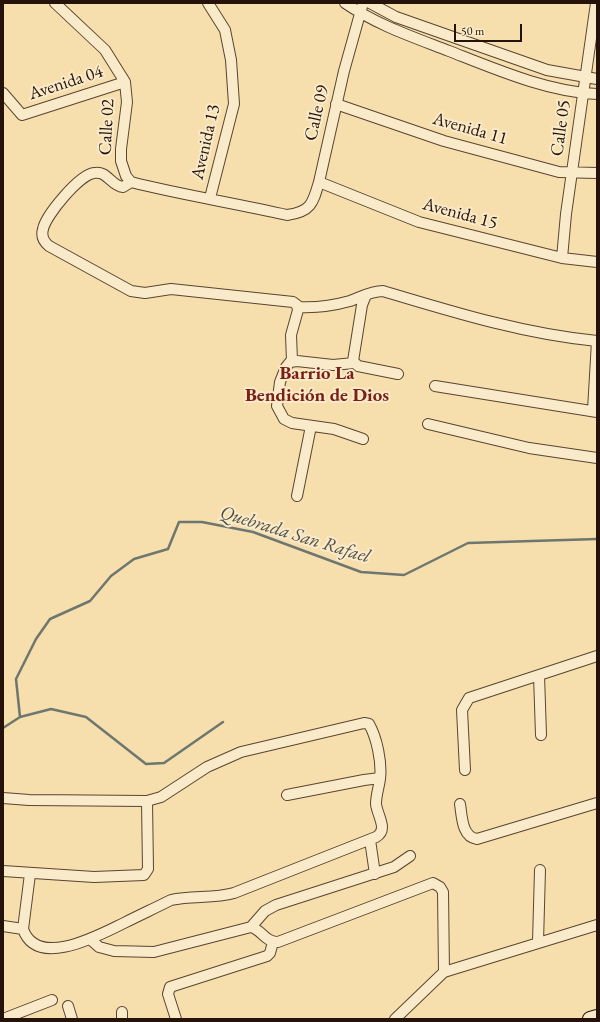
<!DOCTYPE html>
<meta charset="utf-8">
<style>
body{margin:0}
#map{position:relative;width:600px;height:1022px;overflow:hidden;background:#f6dead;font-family:"EB Garamond",serif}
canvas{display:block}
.frame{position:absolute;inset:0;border:4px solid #251208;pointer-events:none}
.scale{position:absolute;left:454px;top:24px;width:68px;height:18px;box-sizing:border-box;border:2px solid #251208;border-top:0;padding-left:5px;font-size:12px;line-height:14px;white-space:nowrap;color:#251208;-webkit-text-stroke:3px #f9eaca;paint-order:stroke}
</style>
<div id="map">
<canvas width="600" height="1022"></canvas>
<div class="frame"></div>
<div class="scale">50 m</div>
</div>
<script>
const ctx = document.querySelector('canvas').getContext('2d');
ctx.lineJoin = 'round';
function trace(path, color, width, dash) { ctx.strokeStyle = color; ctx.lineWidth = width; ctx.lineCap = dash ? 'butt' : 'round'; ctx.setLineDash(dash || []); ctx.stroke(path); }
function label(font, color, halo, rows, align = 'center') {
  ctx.font = font + ' "EB Garamond",serif'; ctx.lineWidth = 4; ctx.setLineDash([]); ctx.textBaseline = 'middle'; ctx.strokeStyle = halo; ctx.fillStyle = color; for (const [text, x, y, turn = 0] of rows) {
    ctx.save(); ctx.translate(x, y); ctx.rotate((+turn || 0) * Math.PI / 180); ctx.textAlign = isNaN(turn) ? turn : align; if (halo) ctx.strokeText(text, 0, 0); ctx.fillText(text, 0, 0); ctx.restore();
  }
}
const stream = new Path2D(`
 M 20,717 L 16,679 L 36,639 L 50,619 L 90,601 L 111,576 L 134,559 L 168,549 L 179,522 L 202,522 L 253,532 L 361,572 L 404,575 L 468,543 L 597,539
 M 3,728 L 20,717 L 51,709 L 86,717 L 146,764 L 164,763 L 223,722`);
const minor = new Path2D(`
 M 55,3 L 105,50 L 125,82 L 127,102 L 121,149 L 121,161 L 126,176 L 131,182
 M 208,3 L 225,30 L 231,60 L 234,104 L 210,198
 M 345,3 C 377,25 413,37 449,51 C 495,69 548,92 597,94
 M 370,3 L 396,17 L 547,70 L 597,79
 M 3,93 L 22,115 L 125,82
 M 336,104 L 444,141 L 559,172 L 597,173
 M 131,182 L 123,187 C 111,186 107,170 94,173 C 79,175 46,215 43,229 C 41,236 44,242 49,246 L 131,291 L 145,293 L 171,289 L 293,302 L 297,305 L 298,310 L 291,335 L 292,361
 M 131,182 C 182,195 235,203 287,215 C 311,212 313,203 319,182 L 344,71 L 363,3
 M 319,182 L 419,222 L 562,258 L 597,262
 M 562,258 L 566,214 L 596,3
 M 366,295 L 362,305 L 353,361 L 358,366 L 398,374
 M 298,307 C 316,308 332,306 350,301 C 361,297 371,291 383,291 C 453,312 524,334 597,341
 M 354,363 L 333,365 L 297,361 L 290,362 L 286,367 L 280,382 L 277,406 L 284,419 L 292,423 L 334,429 L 363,439
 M 435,386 L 597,412
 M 593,410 L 597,341
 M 428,424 L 529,448 L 597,458
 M 297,496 L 311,426
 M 539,675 L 541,735
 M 465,770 L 462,710 L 469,698 L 597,656
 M 287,795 L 364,780 L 380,778
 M 3,798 L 29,800 L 147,801 L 161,797 L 207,767 L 241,752 L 364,723 L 369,724 C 377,738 382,763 380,779 C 379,787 376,795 376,804 C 377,815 389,830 376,837 L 234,893 C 213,899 192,895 171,900 C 155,908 140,915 124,923 C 101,934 37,970 23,929
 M 460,804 C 462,817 462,837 477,839 L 597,803
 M 370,840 L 375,874
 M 3,871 L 94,877 L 144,875 L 148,869 L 147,801
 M 3,926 L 23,929
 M 251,927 L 265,911 L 276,905 L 394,867 L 410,856
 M 23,929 L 30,874
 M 90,939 L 99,947 L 114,951 L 154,952 L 251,927 C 262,930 265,942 278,942 L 433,883 L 440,887 L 443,892 L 444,972
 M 538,942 L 540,870
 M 68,1006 L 72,1019
 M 122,1012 L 122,1019
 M 3,1019 L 52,1000
 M 176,1019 L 168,994 L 170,987 L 267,956 L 270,953 L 273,942
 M 395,1019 L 444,972 L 597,925`);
const secondary = new Path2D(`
 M 590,1019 L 597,1017`);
const streetNames = [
 ["Avenida 04",66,83,-18],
 ["Calle 09",317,113,-77],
 ["Calle 02",107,127,-87],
 ["Calle 05",561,128,-82],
 ["Avenida 11",470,129,16],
 ["Avenida 13",206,142,-77],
 ["Avenida 15",460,214,15]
];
const neighbourhoodNames = [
 ["Barrio La",317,374],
 ["Bendición de Dios",317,396]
];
const waterNames = [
 ["Quebrada San Rafael",295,535,17]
];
trace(stream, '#6e776f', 2.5);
trace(minor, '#594531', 12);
trace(secondary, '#251208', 16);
trace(minor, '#f9eaca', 10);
trace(secondary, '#f9eaca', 14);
label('18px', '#251208', '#f9eaca', streetNames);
label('bold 19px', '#7a1f14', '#f9eaca', neighbourhoodNames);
label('italic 19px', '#504d44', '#f9eaca', waterNames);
</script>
